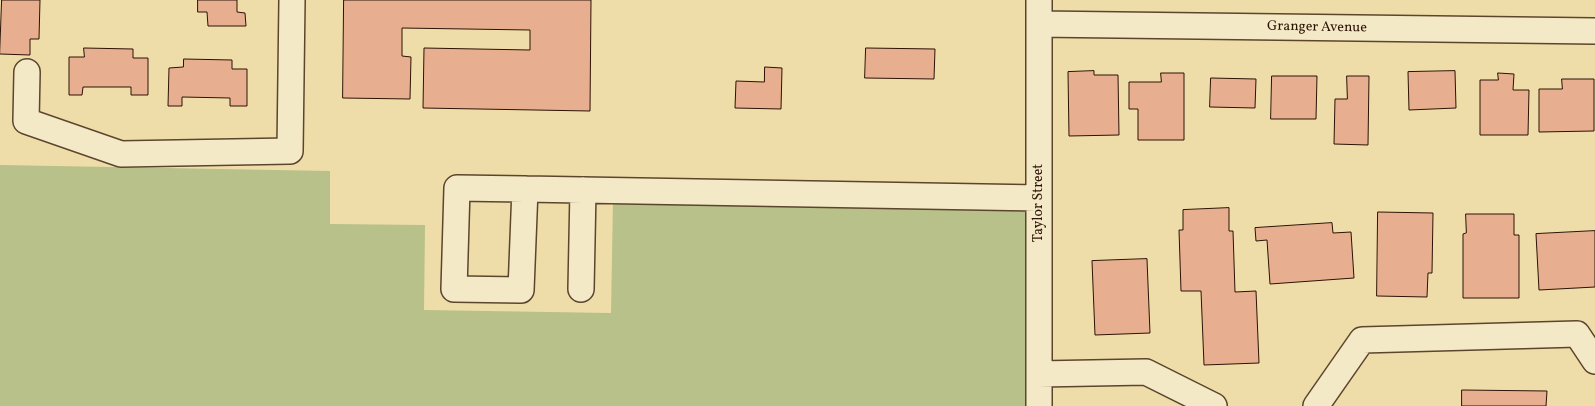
<!DOCTYPE html>
<style>
body{margin:0}
canvas{display:block;background:#eedda9}
</style>
<canvas width="1595" height="406"></canvas>
<script>
const ctx = document.querySelector('canvas').getContext('2d');
ctx.lineJoin = 'round';
function fillPath(path, color) { ctx.fillStyle = color; ctx.fill(path, 'evenodd'); }
function trace(path, color, width, dash) { ctx.strokeStyle = color; ctx.lineWidth = width; ctx.lineCap = dash ? 'butt' : 'round'; ctx.setLineDash(dash || []); ctx.stroke(path); }
function label(font, color, halo, rows, align = 'center') {
  ctx.font = font + ' Vollkorn,serif'; ctx.lineWidth = 5; ctx.setLineDash([]); ctx.textBaseline = 'middle'; ctx.strokeStyle = halo; ctx.fillStyle = color; for (const [text, x, y, turn = 0] of rows) {
    ctx.save(); ctx.translate(x, y); ctx.rotate((+turn || 0) * Math.PI / 180); ctx.textAlign = isNaN(turn) ? turn : align; if (halo) ctx.strokeText(text, 0, 0); ctx.fillText(text, 0, 0); ctx.restore();
  }
}
const green = new Path2D(`
 M 0,165 L 330,171 L 330,224 L 425,225 L 424,310 L 611,313 L 613,199 L 1028,206 L 1025,406 L 0,406 Z`);
const building = new Path2D(`
 M 2,0 L 40,0 L 39,39 L 30,39 L 30,55 L 0,54 Z
 M 198,0 L 237,0 L 237,12 L 245,13 L 246,26 L 208,26 L 207,12 L 198,12 Z
 M 344,0 L 591,0 L 590,111 L 423,108 L 424,48 L 530,50 L 530,30 L 402,28 L 402,56 L 411,57 L 410,99 L 343,98 Z
 M 84,48 L 133,49 L 133,58 L 148,58 L 148,95 L 131,95 L 131,87 L 83,87 L 82,95 L 69,95 L 69,57 L 84,57 Z
 M 866,48 L 935,49 L 934,79 L 865,78 Z
 M 184,59 L 232,60 L 232,69 L 247,69 L 247,106 L 230,106 L 230,98 L 182,97 L 182,106 L 168,106 L 169,68 L 183,67 Z
 M 765,67 L 782,68 L 781,109 L 735,108 L 736,81 L 764,82 Z
 M 1094,71 L 1094,75 L 1118,75 L 1119,135 L 1069,136 L 1068,72 Z
 M 1455,71 L 1456,108 L 1409,110 L 1408,72 Z
 M 1161,73 L 1184,73 L 1184,140 L 1138,140 L 1138,109 L 1129,109 L 1129,82 L 1161,82 Z
 M 1498,73 L 1514,74 L 1513,90 L 1529,90 L 1528,135 L 1480,135 L 1480,80 L 1498,80 Z
 M 1272,76 L 1317,76 L 1316,119 L 1271,119 Z
 M 1347,76 L 1369,76 L 1368,145 L 1334,144 L 1335,99 L 1347,99 Z
 M 1211,78 L 1256,79 L 1255,108 L 1210,107 Z
 M 1562,79 L 1594,79 L 1594,131 L 1539,132 L 1539,89 L 1562,89 Z
 M 1229,208 L 1229,231 L 1233,231 L 1235,292 L 1256,291 L 1259,363 L 1204,365 L 1201,291 L 1181,291 L 1179,230 L 1183,230 L 1183,210 Z
 M 1378,212 L 1433,213 L 1432,273 L 1428,273 L 1427,297 L 1377,296 Z
 M 1466,214 L 1514,214 L 1514,235 L 1519,235 L 1519,298 L 1463,298 L 1463,234 L 1466,233 Z
 M 1332,223 L 1333,233 L 1351,232 L 1354,278 L 1270,284 L 1267,240 L 1256,241 L 1255,228 Z
 M 1595,231 L 1595,287 L 1539,290 L 1536,234 Z
 M 1147,259 L 1150,333 L 1095,335 L 1092,261 Z
 M 1462,390 L 1547,391 L 1546,406 L 1462,406 Z`);
const minor = new Path2D(`
 M 1039,24 L 1595,31
 M 27,72 L 26,121 L 121,154 L 290,151 L 292,0
 M 525,189 L 521,290 L 454,289 L 457,188 L 525,189 L 1039,198
 M 581,289 L 583,190
 M 1039,374 L 1146,372 L 1214,406
 M 1039,406 L 1039,0
 M 1316,406 L 1362,340 L 1577,334 L 1595,361`);
const streetNames = [
 ["Granger Avenue",1317,28,1],
 ["Taylor Street",1039,203,-90]
];
fillPath(green, '#b8c189');
fillPath(building, '#e7af90');
trace(building, '#2c1204', 1);
trace(minor, '#5c452d', 28);
trace(minor, '#f4e9c7', 25);
label('14px', '#2c1204', '#f4e9c7', streetNames);
</script>
